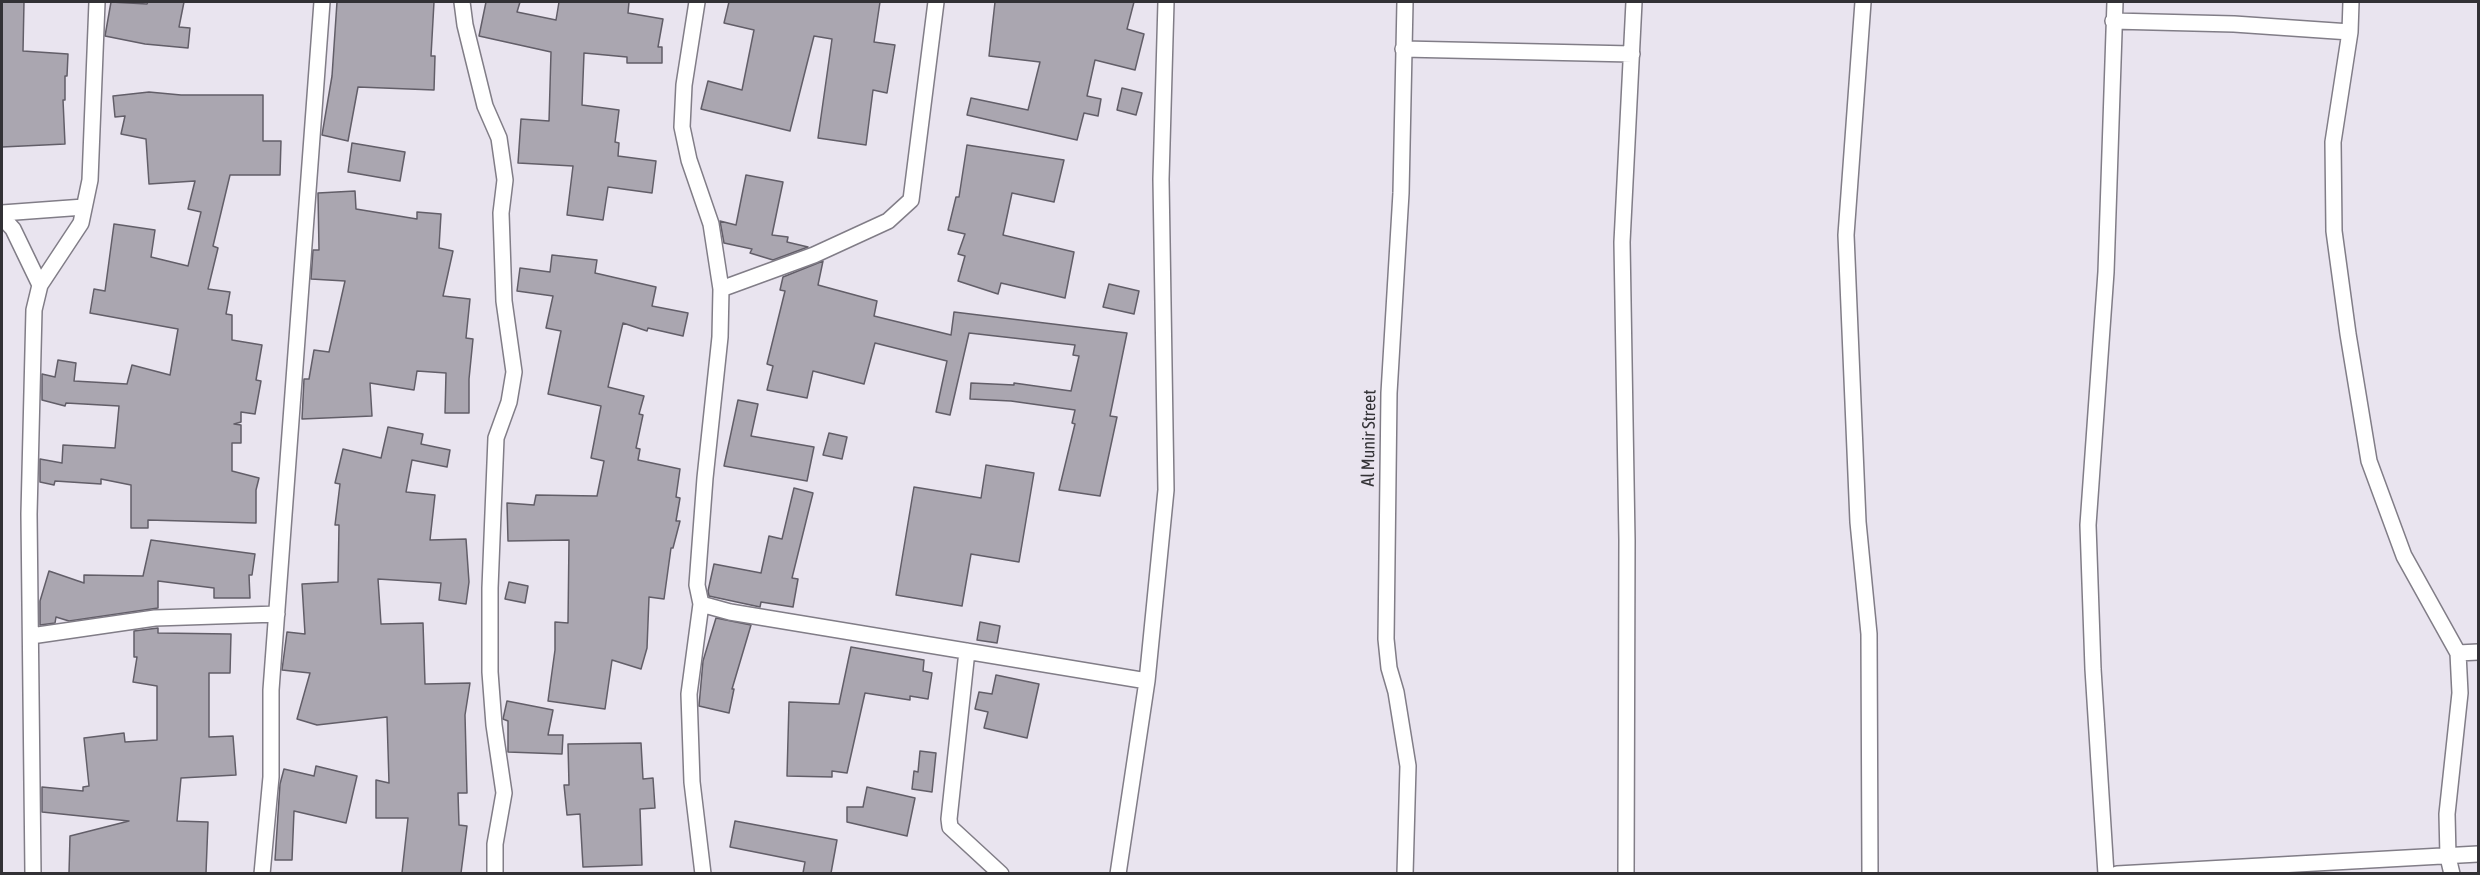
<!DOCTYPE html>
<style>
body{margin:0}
#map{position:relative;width:2480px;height:875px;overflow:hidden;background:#e9e4ef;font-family:"Asap Condensed",sans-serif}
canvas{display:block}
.frame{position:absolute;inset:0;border:3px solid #323135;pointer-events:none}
</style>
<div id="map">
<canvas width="2480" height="875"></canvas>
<div class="frame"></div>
</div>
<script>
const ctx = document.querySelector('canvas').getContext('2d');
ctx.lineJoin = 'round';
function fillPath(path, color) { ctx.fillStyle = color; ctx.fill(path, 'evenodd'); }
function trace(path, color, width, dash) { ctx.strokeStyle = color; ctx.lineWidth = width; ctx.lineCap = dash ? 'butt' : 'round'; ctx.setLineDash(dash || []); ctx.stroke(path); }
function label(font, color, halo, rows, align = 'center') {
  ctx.font = font + ' "Asap Condensed",sans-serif'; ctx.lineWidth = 4.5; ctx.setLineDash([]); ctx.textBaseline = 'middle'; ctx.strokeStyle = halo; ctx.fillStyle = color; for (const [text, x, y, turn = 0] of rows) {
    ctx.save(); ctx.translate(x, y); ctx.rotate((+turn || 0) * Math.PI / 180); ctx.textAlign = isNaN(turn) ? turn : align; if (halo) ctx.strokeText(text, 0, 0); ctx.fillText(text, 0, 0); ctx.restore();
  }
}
const building = new Path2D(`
 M 2,2 L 24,2 L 23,51 L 68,54 L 67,76 L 65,76 L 65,100 L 63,100 L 65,144 L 2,147 Z
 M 111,2 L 147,4 L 148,2 L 184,2 L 179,27 L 190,28 L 188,48 L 145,44 L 105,36 Z
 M 337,2 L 434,2 L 431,56 L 435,56 L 434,90 L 358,87 L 348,141 L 322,135 L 332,76 Z
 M 486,2 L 520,2 L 517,12 L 556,20 L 559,2 L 629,2 L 628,13 L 663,19 L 658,47 L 662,47 L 662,63 L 627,63 L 627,57 L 584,53 L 582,105 L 619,110 L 615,142 L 619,143 L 618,156 L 656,161 L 652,193 L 608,187 L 603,220 L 567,215 L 573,166 L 518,163 L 521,119 L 549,121 L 551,52 L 479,36 Z
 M 729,2 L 880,2 L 874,42 L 895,45 L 887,93 L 873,90 L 866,145 L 818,138 L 832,39 L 814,36 L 790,131 L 701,109 L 708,81 L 742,90 L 754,30 L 724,23 Z
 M 995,2 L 1134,2 L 1127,29 L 1144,34 L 1135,70 L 1095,60 L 1087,96 L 1101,99 L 1098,116 L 1084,113 L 1077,140 L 967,115 L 971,98 L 1028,110 L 1040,62 L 989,56 Z
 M 1122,88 L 1142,93 L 1136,115 L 1117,110 Z
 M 149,92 L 181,95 L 263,95 L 263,141 L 281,141 L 280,175 L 230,175 L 213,246 L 218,248 L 208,289 L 230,292 L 226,314 L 232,315 L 232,340 L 262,345 L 256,380 L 261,381 L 255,414 L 241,412 L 241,422 L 234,424 L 241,425 L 241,443 L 232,443 L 232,471 L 259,478 L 256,490 L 256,523 L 148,520 L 148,528 L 131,528 L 131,485 L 101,479 L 101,484 L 55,481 L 54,485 L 40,482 L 40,459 L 62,463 L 63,445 L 115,448 L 119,406 L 66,403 L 65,406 L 42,400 L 42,374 L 55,377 L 58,360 L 76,363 L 74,381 L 127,384 L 132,365 L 170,375 L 178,329 L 90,313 L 94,289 L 105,291 L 114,224 L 155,230 L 151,257 L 188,266 L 201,212 L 188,209 L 195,181 L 149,184 L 146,139 L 121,134 L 125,116 L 115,117 L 113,96 Z
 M 352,143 L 405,152 L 400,181 L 348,172 Z
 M 967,145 L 1064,160 L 1054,202 L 1012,193 L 1003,235 L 1074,252 L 1065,298 L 1001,283 L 998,294 L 958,281 L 965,256 L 958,254 L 965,234 L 948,230 L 956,197 L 959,197 Z
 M 746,175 L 783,182 L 772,235 L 788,237 L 787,242 L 808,247 L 773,260 L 750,253 L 752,249 L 724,243 L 720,221 L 736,225 Z
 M 355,191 L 356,209 L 417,219 L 417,212 L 441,214 L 439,248 L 453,251 L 443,296 L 470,299 L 466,338 L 473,339 L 469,379 L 469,413 L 445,413 L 446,373 L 417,371 L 414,390 L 370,383 L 372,416 L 302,419 L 304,379 L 309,379 L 314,350 L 329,352 L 345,281 L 311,279 L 313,250 L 319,250 L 318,193 Z
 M 552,255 L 597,260 L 595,273 L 656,287 L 652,306 L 688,313 L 683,336 L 648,328 L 647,331 L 623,323 L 608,387 L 644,396 L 639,414 L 643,415 L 636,448 L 640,449 L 638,460 L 680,469 L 676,497 L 680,498 L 676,521 L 680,521 L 673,548 L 671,548 L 664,599 L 649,597 L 647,648 L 641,669 L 612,660 L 605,709 L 548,701 L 555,650 L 555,622 L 568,623 L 569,540 L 508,541 L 507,503 L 534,505 L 536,495 L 597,496 L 604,461 L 591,458 L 601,406 L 548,394 L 561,331 L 546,328 L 553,296 L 517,291 L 520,268 L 550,272 Z
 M 823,261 L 818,285 L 877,301 L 874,316 L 951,335 L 954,312 L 1127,333 L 1110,416 L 1117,417 L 1100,496 L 1059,490 L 1075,424 L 1072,423 L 1075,410 L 1011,401 L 970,399 L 971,383 L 1014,385 L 1014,383 L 1071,391 L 1079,356 L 1073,355 L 1075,345 L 969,333 L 950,415 L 936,412 L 947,361 L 875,343 L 864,384 L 813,371 L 807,398 L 767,390 L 773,366 L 767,364 L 785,291 L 780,290 L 783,277 Z
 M 1109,284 L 1139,291 L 1134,314 L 1103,307 Z
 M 738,400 L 758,404 L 751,436 L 814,447 L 807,481 L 724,466 Z
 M 388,427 L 423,434 L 421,444 L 450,450 L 447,467 L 412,460 L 406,492 L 435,495 L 430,540 L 466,539 L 469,582 L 466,604 L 439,600 L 441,583 L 378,579 L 381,624 L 423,623 L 425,684 L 470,683 L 465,715 L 467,793 L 458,793 L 459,825 L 467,826 L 461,873 L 402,873 L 408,818 L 376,818 L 376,780 L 389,783 L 387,717 L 317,725 L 297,719 L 310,673 L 282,670 L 287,632 L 305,634 L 302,584 L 338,582 L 339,525 L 335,525 L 340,484 L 335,483 L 343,449 L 381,458 Z
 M 829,433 L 847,437 L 842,459 L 823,455 Z
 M 986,465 L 1034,473 L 1019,562 L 971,554 L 962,606 L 896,595 L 914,487 L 981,498 Z
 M 794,488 L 813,493 L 792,578 L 798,579 L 793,607 L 761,602 L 760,607 L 709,596 L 708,591 L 714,564 L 761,573 L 769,536 L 782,539 Z
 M 151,540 L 255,554 L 252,575 L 249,575 L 250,598 L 214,598 L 214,588 L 158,581 L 158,608 L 69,621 L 56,617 L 55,623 L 40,625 L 40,601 L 49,571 L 84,583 L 84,575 L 143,576 Z
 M 509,582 L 528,586 L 525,603 L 505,599 Z
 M 716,618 L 751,625 L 732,689 L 734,689 L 729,713 L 699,706 L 703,661 Z
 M 980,622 L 1000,626 L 997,643 L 977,640 Z
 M 158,628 L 158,633 L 231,634 L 230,673 L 209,673 L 209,737 L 233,736 L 236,775 L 181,778 L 177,821 L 208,822 L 206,873 L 69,873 L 70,836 L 129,821 L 42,812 L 42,787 L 83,791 L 83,787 L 89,786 L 84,738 L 124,733 L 125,742 L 157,740 L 157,686 L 133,682 L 137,657 L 134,657 L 134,631 Z
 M 851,647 L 924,660 L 923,671 L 932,673 L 928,699 L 910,696 L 910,700 L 865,693 L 847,773 L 832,771 L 832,777 L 787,776 L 789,702 L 839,704 Z
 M 996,675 L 1039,684 L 1027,738 L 984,728 L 988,712 L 975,709 L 979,692 L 992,694 Z
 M 507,701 L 553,710 L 548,735 L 563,735 L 562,754 L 508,752 L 508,721 L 503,719 Z
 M 641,743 L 643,779 L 653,778 L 655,808 L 640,809 L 642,865 L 583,867 L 580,814 L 567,815 L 564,785 L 569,785 L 568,744 Z
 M 920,751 L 936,753 L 932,792 L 912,789 L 914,771 L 918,772 Z
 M 316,766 L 357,776 L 346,823 L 294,811 L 292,860 L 275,860 L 280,784 L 284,769 L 314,776 Z
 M 867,787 L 915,798 L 907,836 L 847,822 L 847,807 L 863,807 Z
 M 735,821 L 837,840 L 831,873 L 803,873 L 805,862 L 730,847 Z`);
const street = new Path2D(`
 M 462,2 L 465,25 L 485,106 L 499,138 L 505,180 L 501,213 L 504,301 L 514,372 L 509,402 L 496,438 L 490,588 L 490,672 L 494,725 L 504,793 L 495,844 L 495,874
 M 697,2 L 684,85 L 682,127 L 689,160 L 711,224 L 721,289 L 720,337 L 705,478 L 697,585 L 701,604 L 730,612 L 1147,681
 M 1405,2 L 1401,193 L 1389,393 L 1386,639 L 1389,668 L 1396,692 L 1408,766 L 1405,874
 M 1863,2 L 1846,235 L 1858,522 L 1869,634 L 1870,874
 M 2351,2 L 2350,32 L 2333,142 L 2334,231 L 2348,334 L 2369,461 L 2404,556 L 2458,653 L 2460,693 L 2447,814 L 2448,857 L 2452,874
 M 2113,21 L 2234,24 L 2350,32
 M 1403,49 L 1632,54
 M 2,213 L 84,207
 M 2,217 L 13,229 L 40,285
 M 721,289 L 814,255 L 888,221 L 911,200 L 936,2
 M 701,604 L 689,694 L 692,782 L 703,874
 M 31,636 L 155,618 L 277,614
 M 967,651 L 949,819 L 950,827 L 1001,874
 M 2458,653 L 2478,652
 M 33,874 L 29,514 L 34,310 L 40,285 L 81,223 L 90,180 L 97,2
 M 262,874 L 271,777 L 271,690 L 322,2
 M 1118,874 L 1147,681 L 1166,490 L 1161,179 L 1166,2
 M 1626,874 L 1627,540 L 1622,242 L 1634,2
 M 2106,874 L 2093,669 L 2088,525 L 2106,272 L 2115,2
 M 2117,874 L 2478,854`);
const streetNames = [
 ["Al Munir Street",1369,438,-89]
];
fillPath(building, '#aaa6b0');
trace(building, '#625e68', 1.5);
trace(street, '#817d87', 18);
trace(street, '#fff', 15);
label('18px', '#323135', '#e9e4ef', streetNames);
</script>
